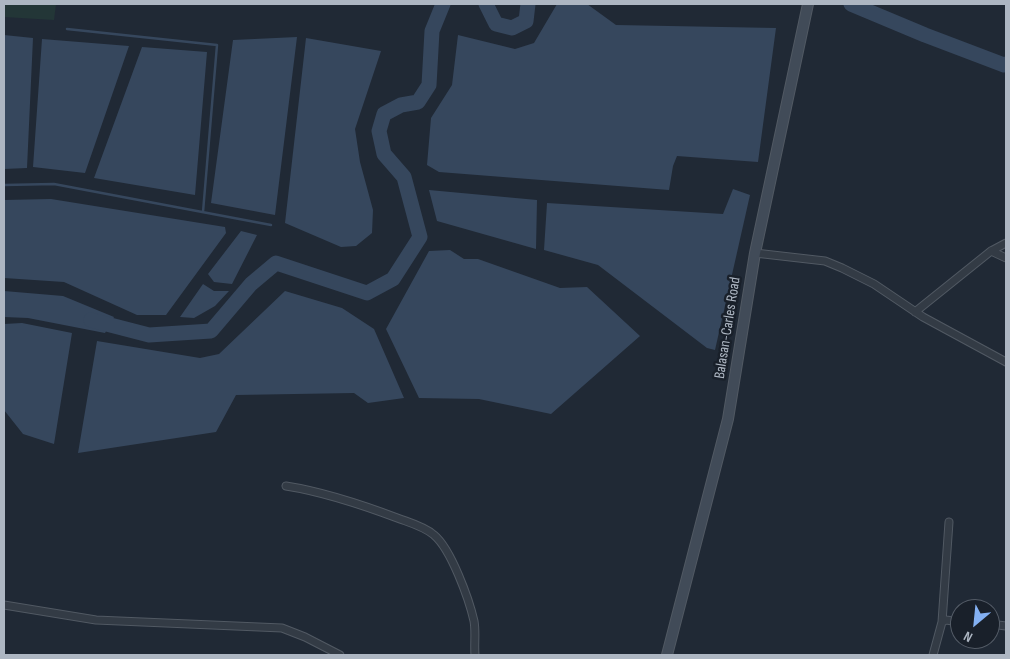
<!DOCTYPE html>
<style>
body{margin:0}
#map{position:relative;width:1010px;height:659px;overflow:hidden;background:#202935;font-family:"Sofia Sans Condensed",sans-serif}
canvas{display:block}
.frame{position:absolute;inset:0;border:5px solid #adb6c2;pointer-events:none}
.north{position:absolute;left:950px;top:599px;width:50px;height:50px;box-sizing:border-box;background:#19202a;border:1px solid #545c67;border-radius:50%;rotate:208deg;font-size:14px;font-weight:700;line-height:20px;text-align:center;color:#adb6c2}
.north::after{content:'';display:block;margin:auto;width:18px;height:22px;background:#83b0f2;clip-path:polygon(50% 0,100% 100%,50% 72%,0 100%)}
</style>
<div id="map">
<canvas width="1010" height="659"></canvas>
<div class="frame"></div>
<div class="north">N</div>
</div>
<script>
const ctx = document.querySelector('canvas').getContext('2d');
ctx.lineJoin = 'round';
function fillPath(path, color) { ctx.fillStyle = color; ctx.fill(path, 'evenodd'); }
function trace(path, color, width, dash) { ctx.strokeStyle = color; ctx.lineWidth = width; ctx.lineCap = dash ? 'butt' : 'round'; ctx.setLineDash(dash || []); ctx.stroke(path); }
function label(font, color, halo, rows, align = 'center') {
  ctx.font = font + ' "Sofia Sans Condensed",sans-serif'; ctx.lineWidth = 5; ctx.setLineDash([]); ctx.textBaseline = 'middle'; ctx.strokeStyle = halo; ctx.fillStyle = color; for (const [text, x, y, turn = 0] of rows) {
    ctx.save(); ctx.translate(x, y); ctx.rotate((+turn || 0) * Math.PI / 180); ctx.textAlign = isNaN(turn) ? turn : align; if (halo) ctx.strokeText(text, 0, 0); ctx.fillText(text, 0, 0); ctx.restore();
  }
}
const green = new Path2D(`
 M 4,4 L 56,4 L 54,20 L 4,17 Z`);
const water = new Path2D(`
 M 557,4 L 587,4 L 616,25 L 776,28 L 758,162 L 677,156 L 673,166 L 669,190 L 439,172 L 427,165 L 431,118 L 452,85 L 458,35 L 515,49 L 534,43 Z
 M 4,35 L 33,38 L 27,168 L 4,169 Z
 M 297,37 L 275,215 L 211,203 L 233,40 Z
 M 306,38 L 381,51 L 355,129 L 360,162 L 373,210 L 372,233 L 356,246 L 341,247 L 285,223 Z
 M 42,39 L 129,46 L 85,173 L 33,167 Z
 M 142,47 L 207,52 L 195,195 L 94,178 Z
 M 733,189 L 750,195 L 715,350 L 707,348 L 598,265 L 544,250 L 547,203 L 723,214 Z
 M 429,190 L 537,200 L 536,249 L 437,221 Z
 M 51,199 L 225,227 L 226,233 L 166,315 L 137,315 L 64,282 L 4,278 L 4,200 Z
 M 241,231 L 257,235 L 232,284 L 214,282 L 208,274 Z
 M 450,250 L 464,259 L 478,259 L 560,288 L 587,287 L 640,336 L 551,414 L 479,399 L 419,398 L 386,329 L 429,251 Z
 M 203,284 L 214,291 L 229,291 L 215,306 L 194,318 L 180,317 Z
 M 4,291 L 63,296 L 114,317 L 105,333 L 28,318 L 4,317 Z
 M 285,291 L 342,308 L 374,329 L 404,398 L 368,403 L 354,393 L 236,395 L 216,432 L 78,453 L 97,341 L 200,358 L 219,354 Z
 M 22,323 L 72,333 L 54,444 L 23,434 L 4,410 L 4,324 Z`);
const stream = new Path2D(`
 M 67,29 L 217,45 L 203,212
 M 4,185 L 54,184 L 271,225`);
const river = new Path2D(`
 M 486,4 L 496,24 L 512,28 L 526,21 L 528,4
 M 851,4 L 925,35 L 1004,65 L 1006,64
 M 91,320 L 149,335 L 211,331 L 251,284 L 276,263 L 367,293 L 393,279 L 420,237 L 404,177 L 384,154 L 379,131 L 384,114 L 401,105 L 418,102 L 429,85 L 432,31 L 443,4`);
const minor = new Path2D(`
 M 991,251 L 1006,258
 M 755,253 L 825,261 L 842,268 L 874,284 L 923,317 L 1006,362
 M 915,312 L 991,251 L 1006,243
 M 286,486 C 325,492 363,505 400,519 C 411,523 425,527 434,535 C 451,549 469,599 474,621 C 476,632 474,644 475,655
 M 4,605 L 96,620 L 282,628 L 305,637 L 340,655
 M 942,622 L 949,522
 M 990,624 L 1006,626
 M 933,655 L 942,622 L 946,620 L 960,622`);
const secondary = new Path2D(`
 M 667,655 L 728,419 L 755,253 L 808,4`);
const streetNames = [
 ["Balasan-Carles Road",728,328,-81]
];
fillPath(green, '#233637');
fillPath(water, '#36475d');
trace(stream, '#36475d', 2.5);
trace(river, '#36475d', 15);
trace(minor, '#515963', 9);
trace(secondary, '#515963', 12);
trace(minor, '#333b45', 7);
trace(secondary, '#414b58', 10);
label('15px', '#adb6c2', '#19202a', streetNames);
</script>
